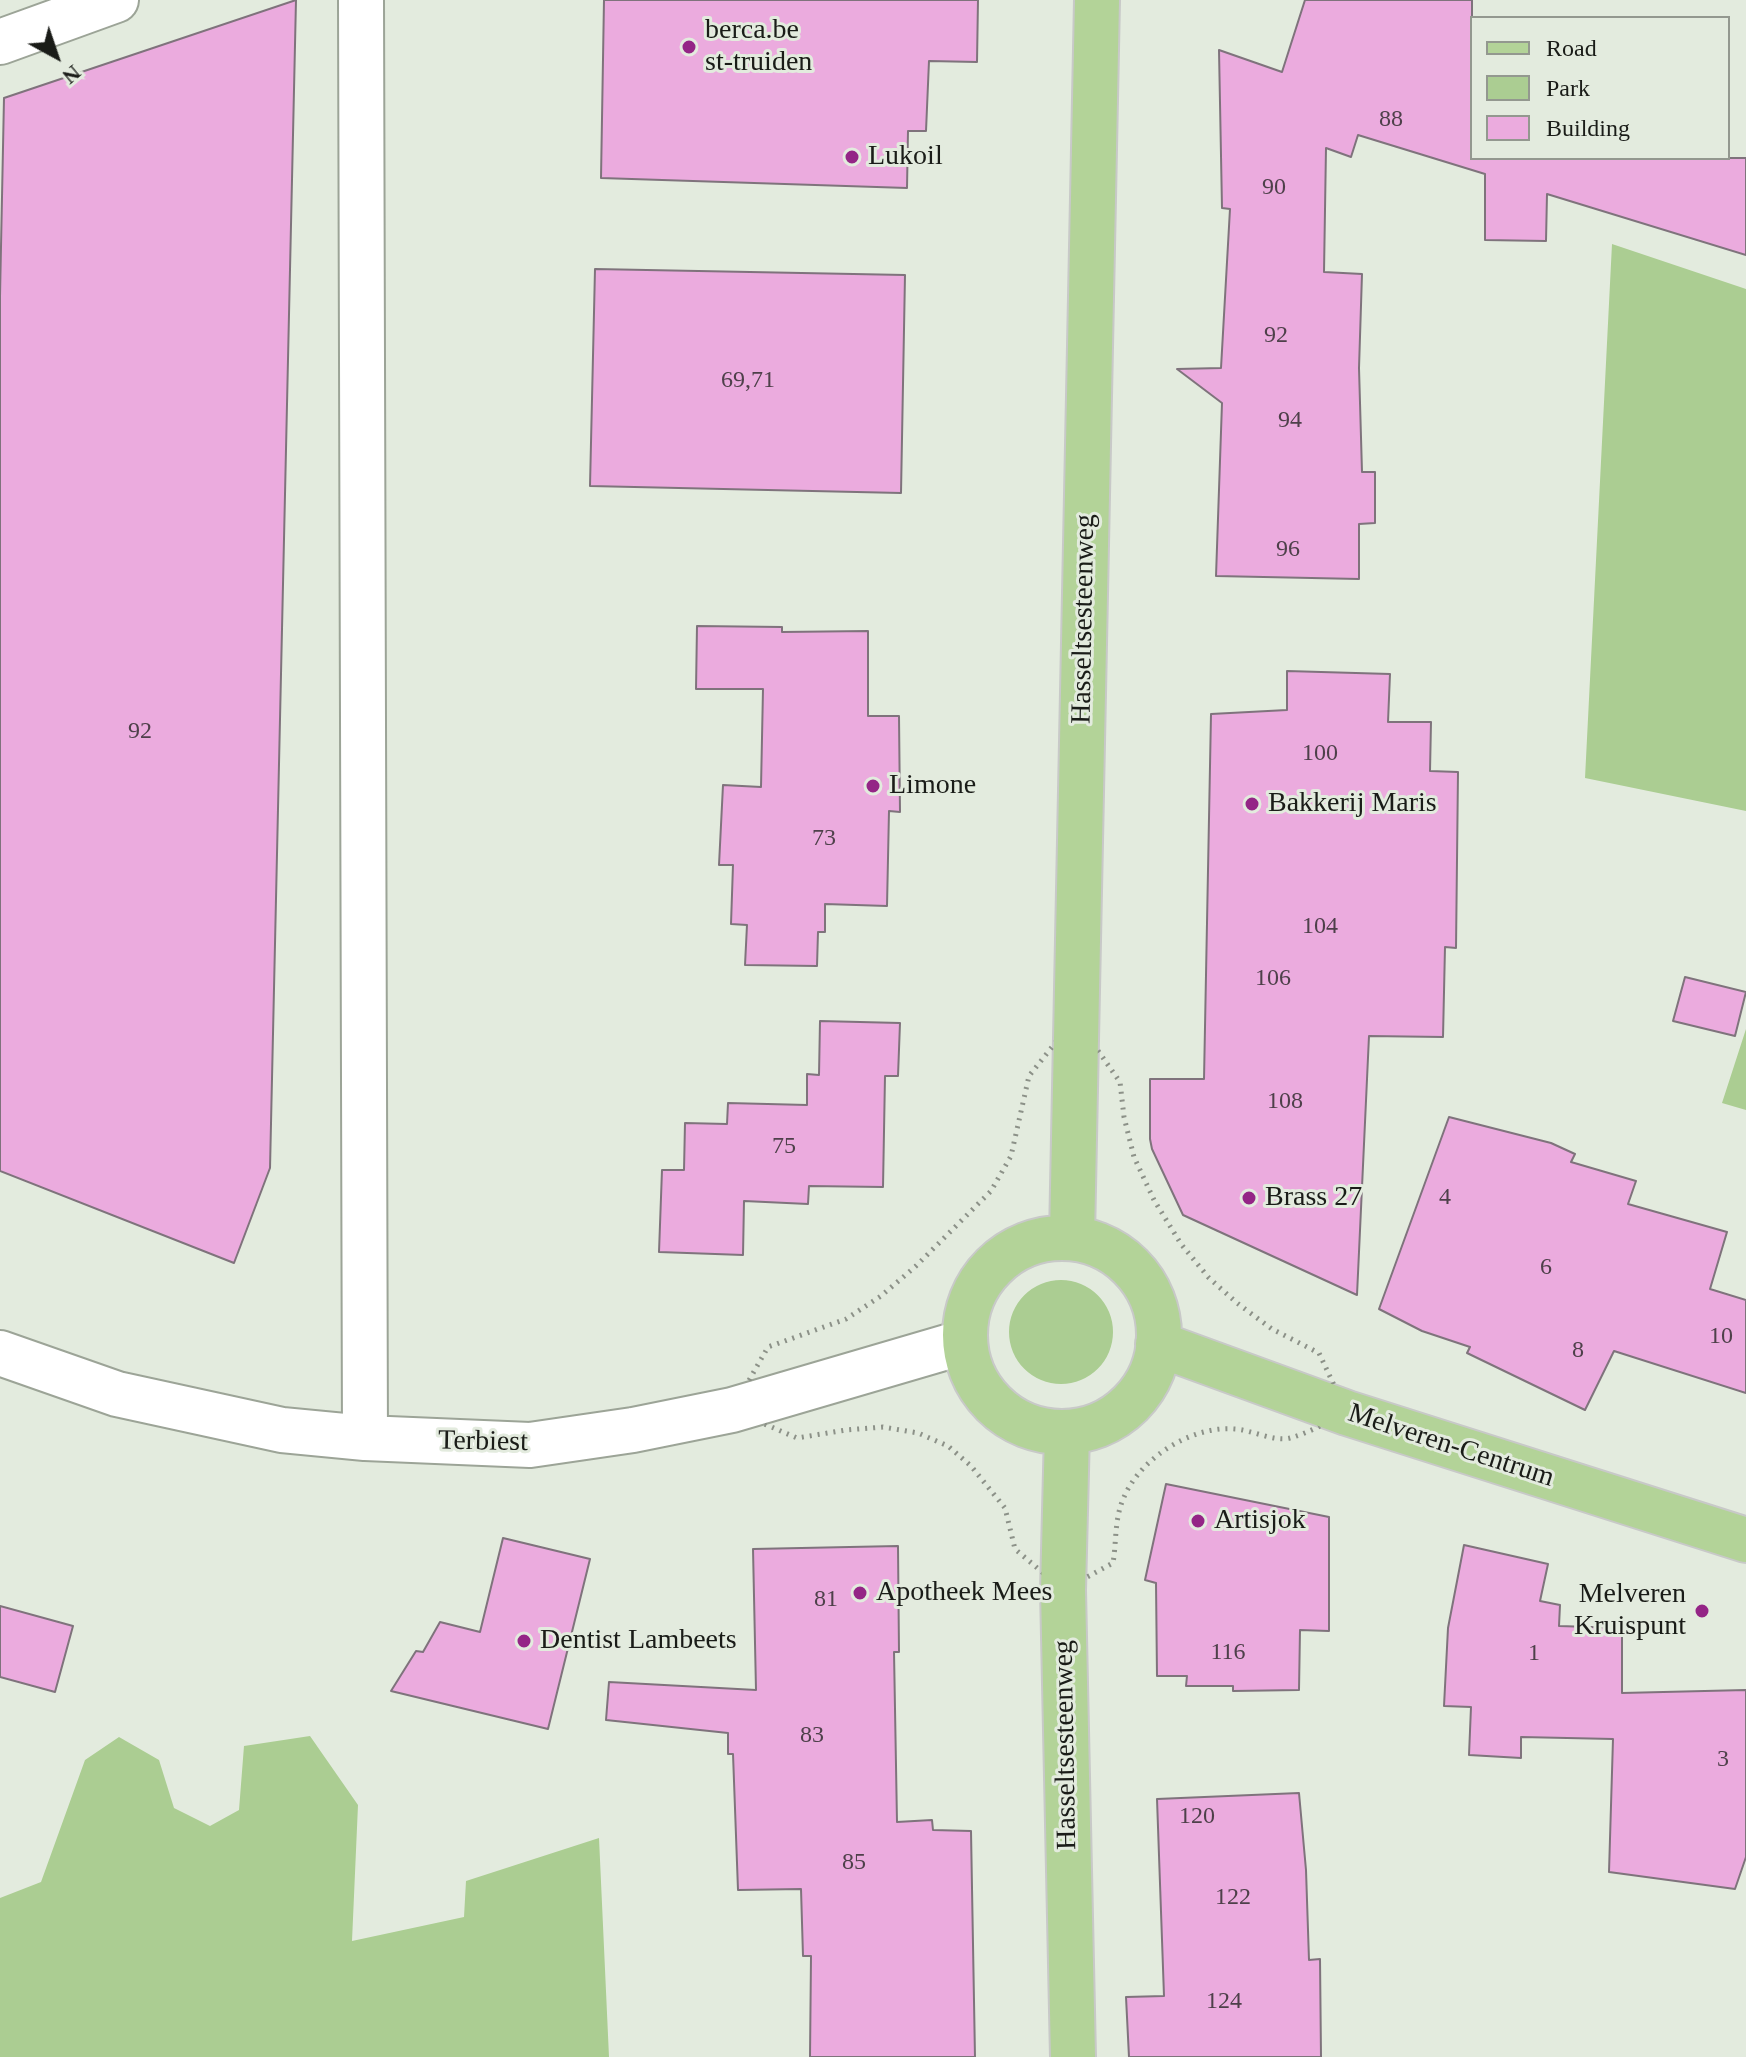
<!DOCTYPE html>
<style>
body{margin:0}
#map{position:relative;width:1746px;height:2057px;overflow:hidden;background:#e3ebde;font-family:Georgia,serif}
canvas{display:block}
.legend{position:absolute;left:1470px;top:16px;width:260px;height:144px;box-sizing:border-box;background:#e3ebde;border:2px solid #93988f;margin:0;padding:10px 14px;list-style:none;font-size:24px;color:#1a1c18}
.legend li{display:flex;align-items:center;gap:16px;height:40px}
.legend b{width:40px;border:2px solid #93988f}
.north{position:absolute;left:16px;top:16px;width:80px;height:80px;-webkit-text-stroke:6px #e3ebde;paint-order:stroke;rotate:140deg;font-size:22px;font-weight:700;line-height:32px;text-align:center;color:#1a1c18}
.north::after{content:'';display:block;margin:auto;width:28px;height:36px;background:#1a1c18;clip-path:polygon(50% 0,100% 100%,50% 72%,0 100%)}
</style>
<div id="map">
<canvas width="1746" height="2057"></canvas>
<ul class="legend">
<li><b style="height:10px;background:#b3d398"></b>Road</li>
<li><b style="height:22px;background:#abcd92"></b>Park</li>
<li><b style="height:22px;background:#ebabde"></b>Building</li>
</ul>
<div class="north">N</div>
</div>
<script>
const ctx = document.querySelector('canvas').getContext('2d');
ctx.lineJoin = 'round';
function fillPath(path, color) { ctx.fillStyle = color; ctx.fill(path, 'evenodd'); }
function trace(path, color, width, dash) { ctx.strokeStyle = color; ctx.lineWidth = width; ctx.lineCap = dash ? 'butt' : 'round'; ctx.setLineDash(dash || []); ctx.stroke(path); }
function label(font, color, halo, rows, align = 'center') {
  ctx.font = font + ' Georgia,serif'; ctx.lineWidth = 6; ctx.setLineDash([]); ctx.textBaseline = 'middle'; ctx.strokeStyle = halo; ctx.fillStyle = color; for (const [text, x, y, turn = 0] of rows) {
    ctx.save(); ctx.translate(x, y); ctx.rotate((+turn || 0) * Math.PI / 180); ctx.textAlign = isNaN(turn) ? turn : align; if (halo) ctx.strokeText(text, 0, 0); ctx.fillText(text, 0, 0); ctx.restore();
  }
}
const green = new Path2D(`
 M 1612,244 L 1746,289 L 1746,811 L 1585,778 Z
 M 1746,1029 L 1746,1110 L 1722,1103 Z
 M1009 1332a52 52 0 1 1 104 0a52 52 0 1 1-104 0Z
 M 310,1736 L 358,1805 L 352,1941 L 464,1917 L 466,1881 L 599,1838 L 609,2057 L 0,2057 L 0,1898 L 41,1882 L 85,1760 L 119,1737 L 159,1760 L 174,1808 L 210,1826 L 239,1810 L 244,1746 Z`);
const building = new Path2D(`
 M 296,0 L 270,1168 L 234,1263 L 0,1171 L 0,296 L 4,98 Z
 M 604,0 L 978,0 L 977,62 L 929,61 L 926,131 L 908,131 L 907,188 L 601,178 Z
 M 1305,0 L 1472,0 L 1472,158 L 1746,158 L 1746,255 L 1547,194 L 1546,241 L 1485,240 L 1485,174 L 1358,135 L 1351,157 L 1326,148 L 1324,272 L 1362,274 L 1359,368 L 1362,472 L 1375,472 L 1375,523 L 1359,524 L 1359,579 L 1216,576 L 1222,403 L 1177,369 L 1221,368 L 1230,209 L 1222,208 L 1219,50 L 1282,72 Z
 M 595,269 L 905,275 L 901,493 L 590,486 Z
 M 697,626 L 782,627 L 782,632 L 868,631 L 868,716 L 899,716 L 900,812 L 889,811 L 887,906 L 825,904 L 825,932 L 818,932 L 817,966 L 745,965 L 747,925 L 731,924 L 733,865 L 719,865 L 723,785 L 761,787 L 763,689 L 696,689 Z
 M 1287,671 L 1390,674 L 1388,722 L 1431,722 L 1430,771 L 1458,772 L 1456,948 L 1445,947 L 1443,1037 L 1369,1036 L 1357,1295 L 1183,1215 L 1152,1149 L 1150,1139 L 1150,1079 L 1204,1079 L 1211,714 L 1287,710 Z
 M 1685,977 L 1746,992 L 1735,1036 L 1673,1021 Z
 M 820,1021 L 900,1023 L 898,1076 L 885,1076 L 883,1187 L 809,1186 L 808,1204 L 744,1201 L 743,1255 L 659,1252 L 662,1170 L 684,1170 L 685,1123 L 727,1124 L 728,1103 L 807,1105 L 807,1074 L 819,1075 Z
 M 1449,1117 L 1551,1143 L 1575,1154 L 1571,1162 L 1636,1181 L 1628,1204 L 1727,1232 L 1710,1289 L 1746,1300 L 1746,1393 L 1614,1351 L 1585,1410 L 1467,1353 L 1470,1347 L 1422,1331 L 1379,1309 Z
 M 1166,1484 L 1329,1517 L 1329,1631 L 1300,1630 L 1299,1690 L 1233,1691 L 1233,1686 L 1186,1686 L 1187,1676 L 1157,1676 L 1156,1583 L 1145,1580 Z
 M 503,1538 L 590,1559 L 548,1729 L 391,1691 L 416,1651 L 423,1652 L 440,1622 L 480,1632 Z
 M 1464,1545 L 1548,1564 L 1540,1601 L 1560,1605 L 1559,1626 L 1622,1628 L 1622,1693 L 1746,1690 L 1746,1857 L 1735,1889 L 1609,1872 L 1613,1739 L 1521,1737 L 1521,1758 L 1469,1755 L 1471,1707 L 1444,1706 L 1448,1628 Z
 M 898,1546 L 899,1652 L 894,1652 L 897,1822 L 932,1820 L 933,1830 L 971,1831 L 975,2057 L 810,2057 L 811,1956 L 803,1956 L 801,1889 L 738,1890 L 733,1754 L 728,1754 L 728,1733 L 606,1720 L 609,1682 L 756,1690 L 753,1549 Z
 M 0,1606 L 73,1626 L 55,1692 L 0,1677 Z
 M 1299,1793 L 1306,1870 L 1309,1960 L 1320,1959 L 1321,2057 L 1129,2057 L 1126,1997 L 1164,1996 L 1157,1799 Z`);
const path = new Path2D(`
 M 1075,1018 L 1120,1082 L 1124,1117 L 1134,1157 L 1154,1200 L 1181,1244 L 1209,1278 L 1237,1303 L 1272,1329 L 1319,1353 L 1347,1413 C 1329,1421 1309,1433 1290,1438 C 1274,1442 1252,1430 1235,1429 C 1189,1425 1133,1462 1120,1508 C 1115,1525 1116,1545 1113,1563 L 1063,1590 L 1015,1549 L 1005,1508 L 971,1466 L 948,1446 L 918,1433 L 883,1427 L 846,1430 L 797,1438 L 732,1410 L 768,1347 L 846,1319 L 881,1296 L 916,1266 L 991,1191 L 1011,1156 L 1029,1076 Z`);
const minor = new Path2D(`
 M 361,0 L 365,1438
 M 0,42 L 116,0
 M 0,1353 L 117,1394 L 282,1430 L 365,1438 L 530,1445 L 633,1430 L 732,1410 L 964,1342`);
const major = new Path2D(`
 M 1072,1237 L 1097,0
 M965 1335a97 97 0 1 1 194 0a97 97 0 1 1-194 0Z
 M 1158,1344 L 1347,1413 L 1746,1540
 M 1067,1432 L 1063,1590 L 1073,2057`);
const markers = [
 [689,47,8,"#942586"],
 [852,157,8,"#942586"],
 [873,786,8,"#942586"],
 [1252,804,8,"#942586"],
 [1249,1198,8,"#942586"],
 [1198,1521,8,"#942586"],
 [860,1593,8,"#942586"],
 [1702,1611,8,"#942586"],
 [524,1641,8,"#942586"]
];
const numberNames = [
 ["88",1391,120],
 ["90",1274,188],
 ["92",1276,336],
 ["69,71",748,381],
 ["94",1290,421],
 ["96",1288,550],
 ["92",140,732],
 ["100",1320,754],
 ["73",824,839],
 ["104",1320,927],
 ["106",1273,979],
 ["108",1285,1102],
 ["75",784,1147],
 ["4",1445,1198],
 ["6",1546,1268],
 ["10",1721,1337],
 ["8",1578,1351],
 ["81",826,1600],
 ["116",1228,1653],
 ["1",1534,1654],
 ["83",812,1736],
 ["3",1723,1760],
 ["120",1197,1817],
 ["85",854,1863],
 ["122",1233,1898],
 ["124",1224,2002]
];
const poiNames = [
 ["berca.be",705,31],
 ["st-truiden",705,63],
 ["Lukoil",868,157],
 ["Limone",889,786],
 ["Bakkerij Maris",1268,804],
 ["Brass 27",1265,1198],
 ["Artisjok",1214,1521],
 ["Apotheek Mees",876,1593],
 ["Melveren",1686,1595,"right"],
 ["Kruispunt",1686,1627,"right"],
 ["Dentist Lambeets",540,1641]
];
const streetNames = [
 ["Hasseltsesteenweg",1084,619,-89],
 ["Terbiest",483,1442,1],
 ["Melveren-Centrum",1451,1446,18],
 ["Hasseltsesteenweg",1066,1745,-91]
];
fillPath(green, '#abcd92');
fillPath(building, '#ebabde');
trace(building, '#7f737c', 2);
trace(minor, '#9ca497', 48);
trace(major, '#c8c9c8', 48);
trace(path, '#8c9188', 5, [2, 6]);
trace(minor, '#fff', 44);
trace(major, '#b3d398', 44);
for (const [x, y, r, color] of markers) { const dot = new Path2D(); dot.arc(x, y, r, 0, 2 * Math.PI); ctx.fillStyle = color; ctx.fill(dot); trace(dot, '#e3ebde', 3); }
label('24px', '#4e404a', null, numberNames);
label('28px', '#1a1c18', '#e3ebde', poiNames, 'left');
label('28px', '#1a1c18', '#e3ebde', streetNames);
</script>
